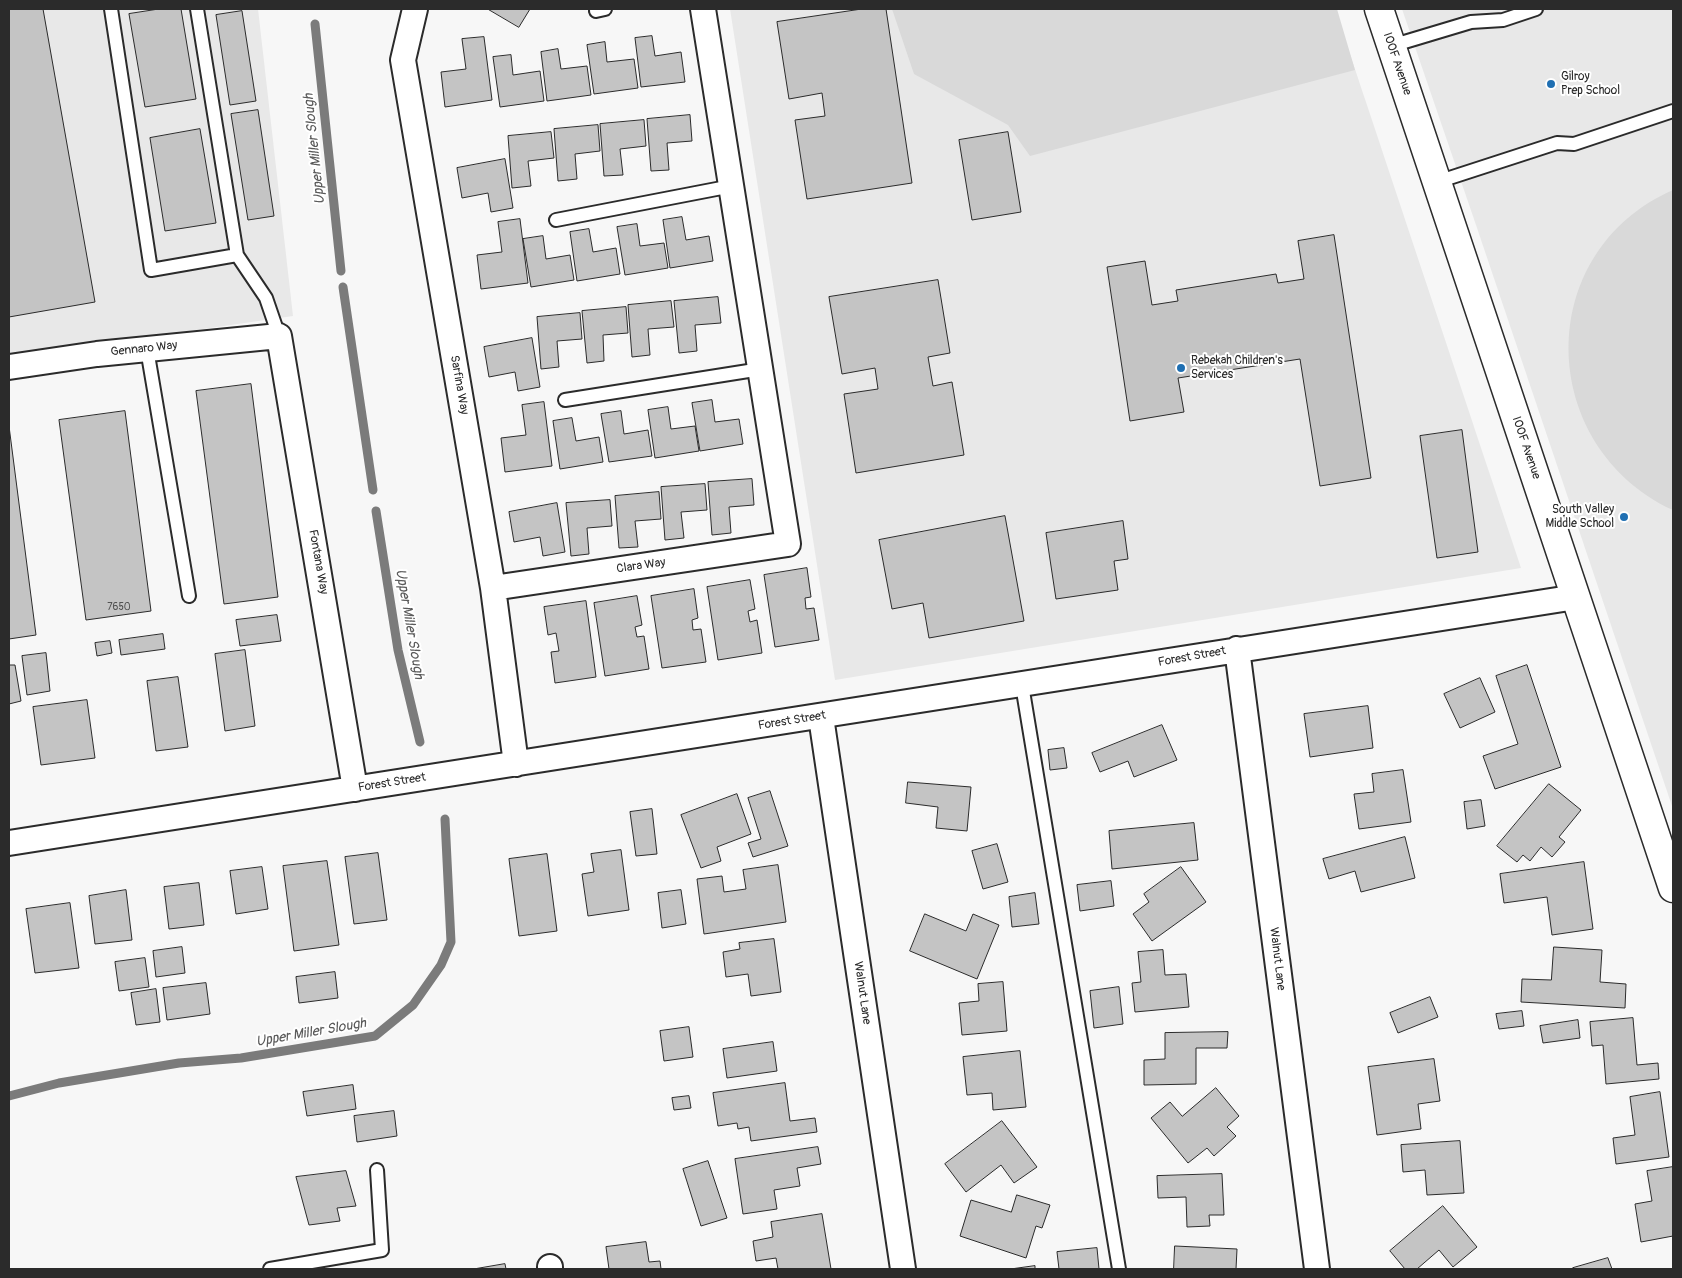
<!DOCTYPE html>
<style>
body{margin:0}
#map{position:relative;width:1682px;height:1278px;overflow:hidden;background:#f7f7f7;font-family:Pangolin,sans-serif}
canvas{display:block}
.frame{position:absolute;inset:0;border:10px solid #2b2b2b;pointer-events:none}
</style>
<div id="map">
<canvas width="1682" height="1278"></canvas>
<div class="frame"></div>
</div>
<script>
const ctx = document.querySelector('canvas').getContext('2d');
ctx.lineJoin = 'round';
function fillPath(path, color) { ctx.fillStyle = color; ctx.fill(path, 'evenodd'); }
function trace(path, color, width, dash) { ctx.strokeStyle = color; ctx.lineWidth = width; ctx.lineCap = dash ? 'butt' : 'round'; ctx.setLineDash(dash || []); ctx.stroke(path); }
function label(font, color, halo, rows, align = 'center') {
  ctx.font = font + ' Pangolin,sans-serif'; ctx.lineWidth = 4; ctx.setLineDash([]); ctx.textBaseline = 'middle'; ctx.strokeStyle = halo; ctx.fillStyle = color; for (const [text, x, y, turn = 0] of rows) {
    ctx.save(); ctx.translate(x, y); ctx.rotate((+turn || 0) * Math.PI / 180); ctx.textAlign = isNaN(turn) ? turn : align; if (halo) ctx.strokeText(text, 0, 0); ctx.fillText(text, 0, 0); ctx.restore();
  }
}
const built = new Path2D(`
 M 9,9 L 258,9 L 293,316 L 9,357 Z
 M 730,9 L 1335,9 L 1521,568 L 835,680 Z
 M 1402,9 L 1673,9 L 1673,809 L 1476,225 Z`);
const green = new Path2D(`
 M 892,9 L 1337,9 L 1355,70 L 1030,156 L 1008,125 L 914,74 Z
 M 1673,190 L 1673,510 C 1536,446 1532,252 1673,190 Z`);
const stream = new Path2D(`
 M 315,24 L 341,271
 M 343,287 L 373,490
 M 376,511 L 398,650 L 420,742
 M 9,1096 L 59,1083 L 179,1063 L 241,1058 L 375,1036 L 413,1005 L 441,965 L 451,942 L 445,819`);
const building = new Path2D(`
 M 9,9 L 43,9 L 95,302 L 9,317 Z
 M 159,9 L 181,9 L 196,99 L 145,107 L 129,14 Z
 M 488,9 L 530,9 L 519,27 Z
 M 862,9 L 886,9 L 912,183 L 807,199 L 795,120 L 825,116 L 822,93 L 789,99 L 777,22 Z
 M 242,11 L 256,101 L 230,105 L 216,15 Z
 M 652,36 L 655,56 L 681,52 L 685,82 L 641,87 L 635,38 Z
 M 484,37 L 492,100 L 445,107 L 441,72 L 466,69 L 462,39 Z
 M 605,42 L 607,62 L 634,59 L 638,88 L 594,94 L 587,45 Z
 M 558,49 L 561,69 L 587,66 L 591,95 L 547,101 L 541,52 Z
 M 511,55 L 513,75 L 540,71 L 544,101 L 500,107 L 493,57 Z
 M 258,110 L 274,216 L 248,220 L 231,114 Z
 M 690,115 L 692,141 L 667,143 L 669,170 L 651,171 L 647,119 Z
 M 644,120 L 646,146 L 620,149 L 623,175 L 604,176 L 600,124 Z
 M 598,125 L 600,151 L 575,154 L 577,179 L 558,181 L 554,129 Z
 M 200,129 L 216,223 L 165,231 L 150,138 Z
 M 551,132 L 554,158 L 528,161 L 531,186 L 512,188 L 508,136 Z
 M 1008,132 L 1021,212 L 972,220 L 959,140 Z
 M 505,159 L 513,208 L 491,212 L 488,193 L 462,198 L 457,168 Z
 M 682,217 L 686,240 L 709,236 L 713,261 L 670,268 L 663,220 Z
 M 520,219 L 528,283 L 481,289 L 477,255 L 502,252 L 498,222 Z
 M 637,224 L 640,246 L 664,243 L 668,268 L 625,275 L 617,227 Z
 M 589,229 L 593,252 L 616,248 L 620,274 L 577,281 L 570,232 Z
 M 1334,235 L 1371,478 L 1320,486 L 1300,359 L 1178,378 L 1184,412 L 1130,421 L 1107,267 L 1145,261 L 1152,305 L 1178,301 L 1176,290 L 1276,274 L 1278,283 L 1304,279 L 1298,241 Z
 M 543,236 L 546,259 L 570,255 L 574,280 L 531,287 L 523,239 Z
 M 938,280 L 950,353 L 928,357 L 933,386 L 952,382 L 964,455 L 856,473 L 844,394 L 878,389 L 875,368 L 842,374 L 829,297 Z
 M 718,297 L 721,323 L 695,325 L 697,351 L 679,353 L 674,301 Z
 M 671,301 L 674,327 L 648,329 L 650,355 L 632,357 L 628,305 Z
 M 626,307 L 628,333 L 603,335 L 604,361 L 587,363 L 582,311 Z
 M 580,313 L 582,339 L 557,341 L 559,367 L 541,369 L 537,317 Z
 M 532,338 L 540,387 L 518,391 L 515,372 L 489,377 L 484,347 Z
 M 251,384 L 278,597 L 224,604 L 196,391 Z
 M 712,400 L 715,422 L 739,419 L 743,444 L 700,451 L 692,403 Z
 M 544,402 L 552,466 L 505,472 L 501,438 L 526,435 L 522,405 Z
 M 668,407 L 671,429 L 695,426 L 699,451 L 655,458 L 648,410 Z
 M 125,411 L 151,611 L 86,620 L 59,420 Z
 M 621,411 L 624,434 L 648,430 L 652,456 L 609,462 L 601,414 Z
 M 572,418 L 576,441 L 599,437 L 603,462 L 560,469 L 553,421 Z
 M 9,426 L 36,635 L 9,639 Z
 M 1462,430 L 1478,552 L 1437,558 L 1420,436 Z
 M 752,479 L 754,505 L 729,507 L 731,533 L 712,535 L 708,482 Z
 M 705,484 L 707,510 L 681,512 L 684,538 L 665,540 L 661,487 Z
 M 659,492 L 661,519 L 635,521 L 638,547 L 619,548 L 615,496 Z
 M 610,500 L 612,526 L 587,528 L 589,554 L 571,556 L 566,503 Z
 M 557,503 L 565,552 L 543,556 L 540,537 L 514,542 L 509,512 Z
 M 1005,516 L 1024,621 L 929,638 L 923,603 L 892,609 L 879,540 Z
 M 1123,521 L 1128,559 L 1114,561 L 1118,590 L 1056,599 L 1046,533 Z
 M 807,568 L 811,597 L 805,598 L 806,609 L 814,608 L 819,640 L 775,647 L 764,575 Z
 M 750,580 L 755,609 L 748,611 L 750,622 L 757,620 L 762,653 L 718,660 L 707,587 Z
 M 694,589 L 698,618 L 692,620 L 693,630 L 701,629 L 706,662 L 662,668 L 651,596 Z
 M 637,596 L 642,625 L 635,627 L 637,637 L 644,636 L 649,669 L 605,676 L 594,603 Z
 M 586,601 L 596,677 L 555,683 L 551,652 L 559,651 L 556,633 L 548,635 L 544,607 Z
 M 277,615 L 281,641 L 240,646 L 236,620 Z
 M 163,634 L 165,649 L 121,655 L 119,640 Z
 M 110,641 L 112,653 L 97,656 L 95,643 Z
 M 245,650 L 255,726 L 225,731 L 215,654 Z
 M 46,653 L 50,691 L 27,695 L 22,656 Z
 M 9,665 L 15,665 L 21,701 L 9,704 Z
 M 1527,665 L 1561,767 L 1495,789 L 1483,756 L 1518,744 L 1496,676 Z
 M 178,677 L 188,747 L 156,751 L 147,681 Z
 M 1480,678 L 1495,712 L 1460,728 L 1444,694 Z
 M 87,700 L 95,758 L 41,765 L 33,707 Z
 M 1368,706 L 1373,748 L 1310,757 L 1304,714 Z
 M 1162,725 L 1177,760 L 1134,777 L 1128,761 L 1100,772 L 1092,753 Z
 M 1064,748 L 1067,768 L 1050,770 L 1048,750 Z
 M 1403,770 L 1411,822 L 1359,829 L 1354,794 L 1374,792 L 1372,774 Z
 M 908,782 L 971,787 L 967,831 L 936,828 L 938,807 L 906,803 Z
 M 1549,784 L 1581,810 L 1559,837 L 1565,842 L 1552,857 L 1541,847 L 1530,861 L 1523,855 L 1517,862 L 1497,846 Z
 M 770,791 L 788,846 L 753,857 L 748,843 L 761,839 L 748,798 Z
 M 737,794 L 751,834 L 717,847 L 721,861 L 701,868 L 681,815 Z
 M 1481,800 L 1485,826 L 1467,829 L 1464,802 Z
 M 652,809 L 657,854 L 636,856 L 630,812 Z
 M 1194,823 L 1198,860 L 1112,869 L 1109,831 Z
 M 1405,837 L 1415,878 L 1361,892 L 1355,871 L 1329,879 L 1323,859 Z
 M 997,844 L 1008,882 L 983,889 L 972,851 Z
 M 621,850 L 629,910 L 588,916 L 582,874 L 594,872 L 591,854 Z
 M 378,853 L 387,920 L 354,924 L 345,857 Z
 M 547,854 L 557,931 L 519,936 L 509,859 Z
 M 327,861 L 339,945 L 294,951 L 283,866 Z
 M 1584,862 L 1593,929 L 1552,935 L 1547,897 L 1504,903 L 1500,874 Z
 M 778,865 L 786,922 L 704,934 L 697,879 L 722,876 L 724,892 L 746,889 L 743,870 Z
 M 262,867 L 268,909 L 236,914 L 230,871 Z
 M 1181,867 L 1206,902 L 1152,941 L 1133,914 L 1149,902 L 1144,894 Z
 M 1111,881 L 1114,906 L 1080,911 L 1077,885 Z
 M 199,883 L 204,925 L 169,929 L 164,887 Z
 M 126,890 L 132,940 L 95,944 L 89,896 Z
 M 681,890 L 686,924 L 662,928 L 658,893 Z
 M 1035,893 L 1039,924 L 1012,927 L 1009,897 Z
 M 70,903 L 79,968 L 35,973 L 26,909 Z
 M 925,914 L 966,931 L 973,914 L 999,925 L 977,979 L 910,951 Z
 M 774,939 L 781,992 L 751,996 L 748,974 L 726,977 L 723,952 L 740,949 L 739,943 Z
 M 182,947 L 185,973 L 156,977 L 153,951 Z
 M 1554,947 L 1602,950 L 1600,982 L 1626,984 L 1625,1008 L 1521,1002 L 1522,979 L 1551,980 Z
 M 1163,950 L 1165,975 L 1186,974 L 1189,1007 L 1135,1012 L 1132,983 L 1141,982 L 1138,952 Z
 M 145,958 L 149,987 L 119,991 L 115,962 Z
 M 335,972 L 338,998 L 299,1003 L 296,977 Z
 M 1003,982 L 1007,1031 L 962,1035 L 959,1003 L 979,1001 L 978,984 Z
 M 206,983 L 210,1014 L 167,1020 L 163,988 Z
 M 1119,987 L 1123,1024 L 1094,1028 L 1090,991 Z
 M 156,989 L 160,1022 L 136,1025 L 131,993 Z
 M 1430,997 L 1438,1017 L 1398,1033 L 1390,1013 Z
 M 1522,1011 L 1524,1026 L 1499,1029 L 1496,1014 Z
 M 1633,1018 L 1637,1065 L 1658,1063 L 1659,1079 L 1606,1084 L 1603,1045 L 1592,1046 L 1590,1022 Z
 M 1578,1020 L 1580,1038 L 1543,1043 L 1540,1026 Z
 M 689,1027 L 693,1057 L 664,1061 L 660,1031 Z
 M 1228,1032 L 1227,1048 L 1196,1048 L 1196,1084 L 1144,1085 L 1144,1060 L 1165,1059 L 1165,1033 Z
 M 773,1042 L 777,1071 L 727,1078 L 723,1049 Z
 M 1020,1051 L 1026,1107 L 993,1110 L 992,1093 L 967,1095 L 963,1057 Z
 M 1434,1059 L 1440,1101 L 1418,1104 L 1421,1129 L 1377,1135 L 1368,1067 Z
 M 785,1083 L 790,1121 L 815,1118 L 817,1132 L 751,1141 L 749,1127 L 738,1129 L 737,1123 L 718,1126 L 713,1093 Z
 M 353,1085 L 356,1109 L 307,1116 L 303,1092 Z
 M 1216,1088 L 1239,1116 L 1227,1127 L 1236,1136 L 1214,1156 L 1207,1148 L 1188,1163 L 1151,1118 L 1170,1102 L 1182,1116 Z
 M 1660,1092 L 1669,1157 L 1616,1164 L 1613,1138 L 1635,1135 L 1630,1097 Z
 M 689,1096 L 691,1108 L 674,1110 L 672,1098 Z
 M 394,1111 L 397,1136 L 357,1142 L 354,1116 Z
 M 1002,1121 L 1037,1167 L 1014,1183 L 1001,1165 L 966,1192 L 945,1164 Z
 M 1460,1141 L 1464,1193 L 1427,1195 L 1425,1170 L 1403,1172 L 1401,1145 Z
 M 818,1147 L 821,1164 L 797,1168 L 800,1186 L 774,1190 L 777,1209 L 743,1214 L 735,1159 Z
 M 708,1161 L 727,1218 L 701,1226 L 683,1169 Z
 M 1673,1167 L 1673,1236 L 1641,1242 L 1635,1204 L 1652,1201 L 1647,1171 Z
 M 346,1171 L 356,1206 L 337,1208 L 340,1221 L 309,1225 L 296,1177 Z
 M 1222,1174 L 1224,1215 L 1209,1215 L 1210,1226 L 1187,1227 L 1186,1197 L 1158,1198 L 1157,1176 Z
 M 1017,1195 L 1050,1205 L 1042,1228 L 1036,1226 L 1026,1258 L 960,1236 L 971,1200 L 1011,1212 Z
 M 1443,1206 L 1477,1247 L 1453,1267 L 1439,1250 L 1417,1269 L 1405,1269 L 1390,1251 Z
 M 822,1214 L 831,1269 L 778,1269 L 776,1258 L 756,1261 L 753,1241 L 773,1237 L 771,1222 Z
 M 646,1242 L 649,1262 L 660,1261 L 661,1269 L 609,1269 L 606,1247 Z
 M 1175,1246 L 1237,1249 L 1236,1269 L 1174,1269 Z
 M 1097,1248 L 1099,1269 L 1059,1269 L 1057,1252 Z
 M 1608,1258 L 1612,1269 L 1574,1269 L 1573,1268 Z
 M 505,1264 L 506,1269 L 474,1269 Z
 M 1035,1266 L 1035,1269 L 1011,1269 Z`);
const service = new Path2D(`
 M 111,9 L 151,270 L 237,255
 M 197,9 L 237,255 L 266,298 L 279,336
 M 596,11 L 605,9
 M 1391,46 L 1471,22 L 1503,20 L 1536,9
 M 1437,182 L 1557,143 L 1574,144 L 1673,111
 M 556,220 L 732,186
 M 147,349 L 189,596
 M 565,400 L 761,369
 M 1022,685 L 1119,1269
 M 270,1269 L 382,1250 L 377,1170`);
const minor = new Path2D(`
 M 415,9 L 403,60 L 493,588 L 516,764
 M 9,367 L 97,354 L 279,336 L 355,789
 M 493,588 L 788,544 L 703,9
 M 1237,649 L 1317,1269
 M 821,717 L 903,1269
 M 9,843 L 1576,597
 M 550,1267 L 550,1269`);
const tertiary = new Path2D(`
 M 1379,9 L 1673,888`);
const markers = [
 [1551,84,5,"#1f6fb2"],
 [1181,368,5,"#1f6fb2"],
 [1624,517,5,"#1f6fb2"]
];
const numberNames = [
 ["7650",119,607]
];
const streetNames = [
 ["IOOF Avenue",1397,64,71],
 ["Gennaro Way",144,349,-6],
 ["Sarfina Way",459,385,80],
 ["IOOF Avenue",1526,448,71],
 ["Fontana Way",318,562,80],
 ["Clara Way",641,566,-8],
 ["Forest Street",1192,657,-10],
 ["Forest Street",792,721,-9],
 ["Forest Street",392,783,-9],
 ["Walnut Lane",1277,959,83],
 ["Walnut Lane",862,993,82]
];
const poiNames = [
 ["Gilroy",1561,77],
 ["Prep School",1561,91],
 ["Rebekah Children's",1191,361],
 ["Services",1191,375],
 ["South Valley",1614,510,"right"],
 ["Middle School",1614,524,"right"]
];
const waterNames = [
 ["Upper Miller Slough",315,149,-96],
 ["Upper Miller Slough",409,624,80],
 ["Upper Miller Slough",311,1033,-10]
];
fillPath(built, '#e8e8e8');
fillPath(green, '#d9d9d9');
trace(stream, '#7b7b7b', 9);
fillPath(building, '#c4c4c4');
trace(building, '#2b2b2b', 1);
trace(service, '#2b2b2b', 16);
trace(minor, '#2b2b2b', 28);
trace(tertiary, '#2b2b2b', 31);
trace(service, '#fff', 12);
trace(minor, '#fff', 24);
trace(tertiary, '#fff', 28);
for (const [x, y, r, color] of markers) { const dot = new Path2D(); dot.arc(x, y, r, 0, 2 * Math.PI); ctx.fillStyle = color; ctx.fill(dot); trace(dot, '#fff', 2); }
label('10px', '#515151', null, numberNames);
label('12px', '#2b2b2b', '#fff', streetNames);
label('12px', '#2b2b2b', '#fff', poiNames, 'left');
label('italic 14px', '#5a5a5a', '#fff', waterNames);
</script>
